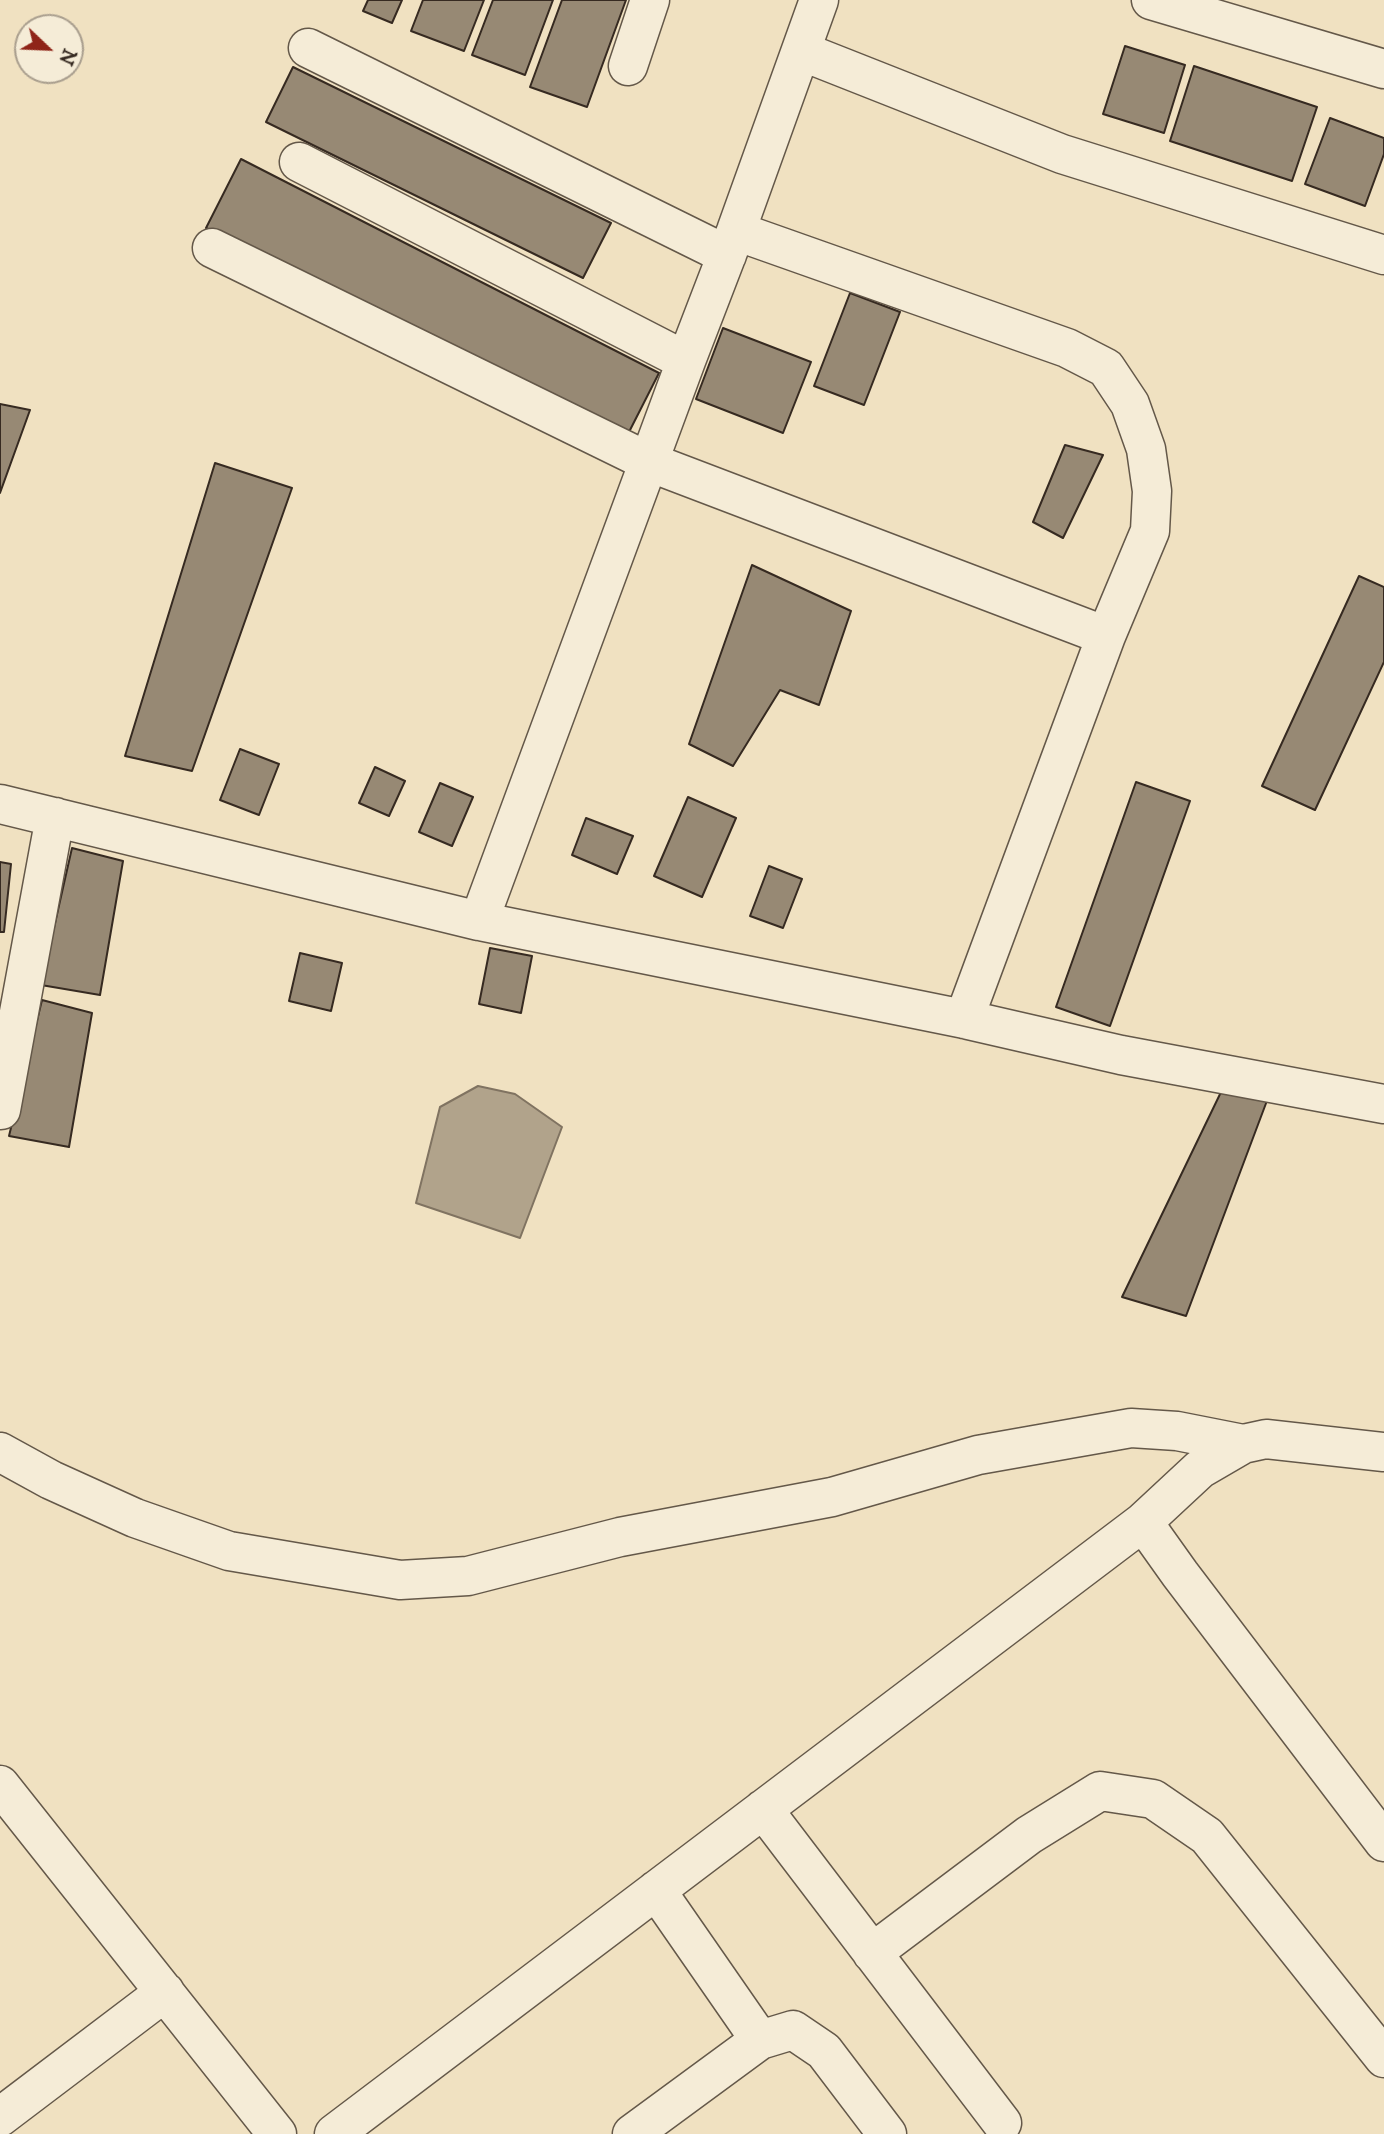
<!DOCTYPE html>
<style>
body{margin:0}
#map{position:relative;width:1384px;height:2134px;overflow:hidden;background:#f0e1c1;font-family:"IM FELL DW Pica",serif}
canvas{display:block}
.north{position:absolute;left:14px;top:14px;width:70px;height:70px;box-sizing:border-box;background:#f5ecd7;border:2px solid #a99e8e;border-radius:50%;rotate:113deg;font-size:19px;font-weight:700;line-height:28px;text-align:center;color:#362a21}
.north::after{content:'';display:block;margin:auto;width:24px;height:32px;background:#8f2418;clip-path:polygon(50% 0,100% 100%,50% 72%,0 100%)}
</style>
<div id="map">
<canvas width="1384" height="2134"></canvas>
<div class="north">N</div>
</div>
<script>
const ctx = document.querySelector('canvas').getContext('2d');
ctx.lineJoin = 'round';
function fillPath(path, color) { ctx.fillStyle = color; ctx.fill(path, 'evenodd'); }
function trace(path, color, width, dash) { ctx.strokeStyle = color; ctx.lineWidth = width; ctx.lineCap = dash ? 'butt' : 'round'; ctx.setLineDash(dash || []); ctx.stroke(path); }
const water = new Path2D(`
 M 478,1086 L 515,1094 L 562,1127 L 520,1238 L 416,1203 L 440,1107 Z`);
const building = new Path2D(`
 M 368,0 L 402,0 L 392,23 L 363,11 Z
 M 423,0 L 484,0 L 464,51 L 411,31 Z
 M 493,0 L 553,0 L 525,75 L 472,55 Z
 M 562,0 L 626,0 L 587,107 L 530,87 Z
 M 1125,46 L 1185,65 L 1164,133 L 1103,114 Z
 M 1194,66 L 1317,107 L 1292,181 L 1170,141 Z
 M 293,67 L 611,223 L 583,278 L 266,122 Z
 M 1330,118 L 1384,138 L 1384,154 L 1365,206 L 1305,184 Z
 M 241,159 L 659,373 L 629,432 L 591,426 L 206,228 Z
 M 850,293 L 900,312 L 864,405 L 814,386 Z
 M 723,328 L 811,362 L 783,433 L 696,399 Z
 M 0,404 L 30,410 L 0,493 Z
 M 1065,445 L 1103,455 L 1063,538 L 1033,522 Z
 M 215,463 L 292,488 L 192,771 L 125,756 Z
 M 752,565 L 851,611 L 819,705 L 780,690 L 733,766 L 689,744 Z
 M 1359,576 L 1384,587 L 1384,662 L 1315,810 L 1262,786 Z
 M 240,749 L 279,764 L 259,815 L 220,800 Z
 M 375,767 L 405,781 L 389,816 L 359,803 Z
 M 1136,782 L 1190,801 L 1110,1026 L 1056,1007 Z
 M 440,783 L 473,797 L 452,846 L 419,832 Z
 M 688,797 L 736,818 L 702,897 L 654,876 Z
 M 586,818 L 633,836 L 617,874 L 572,855 Z
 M 72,848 L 123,861 L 100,995 L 41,985 Z
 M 0,862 L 11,864 L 4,932 L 0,932 Z
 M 769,866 L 802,879 L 783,928 L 750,916 Z
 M 490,948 L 532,956 L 521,1013 L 479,1004 Z
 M 300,953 L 342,963 L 331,1011 L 289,1001 Z
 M 42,1000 L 92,1013 L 69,1147 L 9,1136 Z
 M 1222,1090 L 1268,1098 L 1186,1316 L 1122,1297 Z`);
const minor = new Path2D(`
 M 1151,0 L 1384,69
 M 308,48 L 727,255
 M 801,51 L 1062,154 L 1384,255
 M 628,66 L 650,0
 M 299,162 L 686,361
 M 736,231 L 1067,348 L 1106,368 L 1130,404 L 1146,449 L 1152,491 L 1150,531 L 1106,636 L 964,1019
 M 212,248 L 649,462 L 1106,636
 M 0,804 L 479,921 L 964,1019 L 1121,1055 L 1384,1104
 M 479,921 L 686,361 L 736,231 L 819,0
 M 1,1110 L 55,817
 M 0,1452 L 51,1480 L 135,1518 L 229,1551 L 400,1580 L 468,1576 L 620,1537 L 832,1497 L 978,1455 L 1131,1428 L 1177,1431 L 1243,1444
 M 1143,1522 L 1200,1469 L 1243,1444 L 1266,1439 L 1384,1452
 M 0,1785 L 277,2134
 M 763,1809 L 1002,2123
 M 872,1953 L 1029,1835 L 1100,1791 L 1153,1799 L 1207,1836 L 1384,2058
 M 760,2040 L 793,2030 L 824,2051 L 887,2134
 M 0,2117 L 165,1992
 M 334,2134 L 1143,1522 L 1180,1574 L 1384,1842
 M 632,2134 L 760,2040 L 656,1890`);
fillPath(water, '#b1a38b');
trace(water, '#807361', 2);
fillPath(building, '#978974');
trace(building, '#362a21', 2);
trace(minor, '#645849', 41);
trace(minor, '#f5ecd7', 38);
</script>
